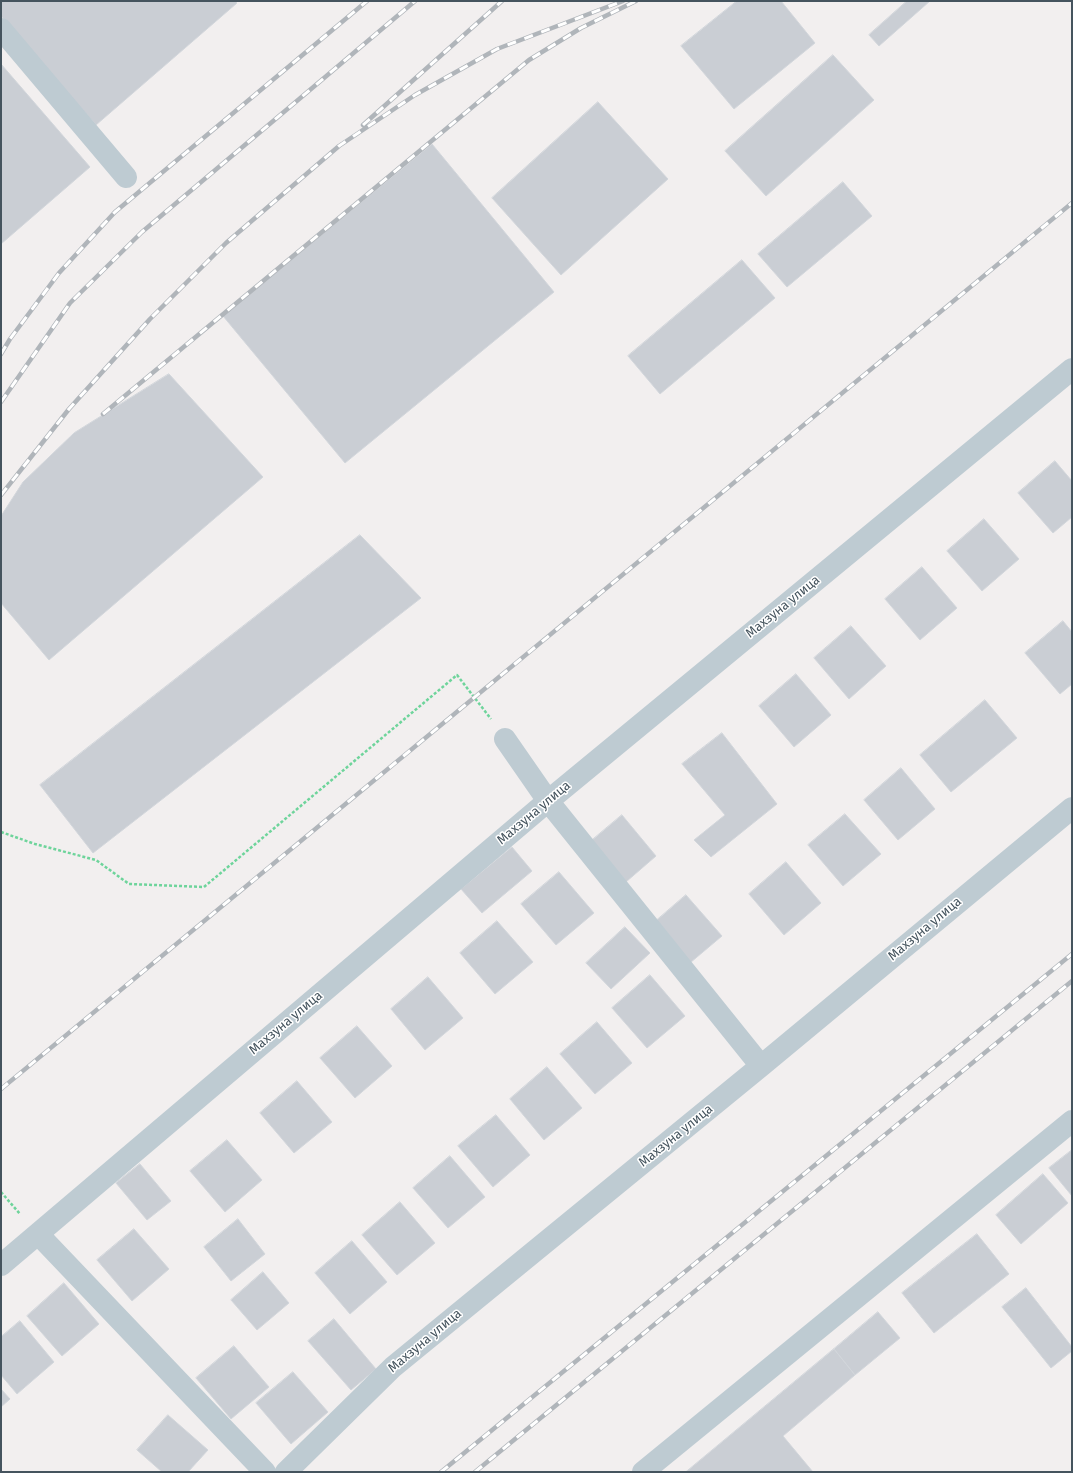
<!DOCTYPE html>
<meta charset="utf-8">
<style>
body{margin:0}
#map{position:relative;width:1073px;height:1473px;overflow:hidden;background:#f2efef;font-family:"Fira Sans",sans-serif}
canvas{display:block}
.frame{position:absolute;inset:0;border:2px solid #45545e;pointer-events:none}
</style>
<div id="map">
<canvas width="1073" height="1473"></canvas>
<div class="frame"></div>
</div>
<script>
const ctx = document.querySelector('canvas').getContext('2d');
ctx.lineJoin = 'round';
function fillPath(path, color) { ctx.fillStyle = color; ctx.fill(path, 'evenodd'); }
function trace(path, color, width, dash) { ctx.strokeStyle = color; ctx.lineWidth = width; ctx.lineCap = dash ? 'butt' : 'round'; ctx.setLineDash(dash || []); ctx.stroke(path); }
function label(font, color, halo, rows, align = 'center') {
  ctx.font = font + ' "Fira Sans",sans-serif'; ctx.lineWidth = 3; ctx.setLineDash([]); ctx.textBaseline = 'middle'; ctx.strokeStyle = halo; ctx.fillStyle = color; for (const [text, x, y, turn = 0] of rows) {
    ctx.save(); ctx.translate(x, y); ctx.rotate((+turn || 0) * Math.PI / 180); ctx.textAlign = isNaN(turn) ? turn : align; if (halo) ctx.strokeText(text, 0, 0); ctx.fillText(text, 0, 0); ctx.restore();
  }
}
const building = new Path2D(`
 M 1,1 L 235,1 L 237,3 L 96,125 L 1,16 Z
 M 737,1 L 781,1 L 815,43 L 734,109 L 681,46 Z
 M 907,1 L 930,1 L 879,46 L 869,35 Z
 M 833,55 L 874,100 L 766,196 L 725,151 Z
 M 1,64 L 90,167 L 1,244 Z
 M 598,102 L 668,179 L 561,275 L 492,198 Z
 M 432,144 L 554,292 L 345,463 L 223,316 Z
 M 843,182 L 872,216 L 787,287 L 758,254 Z
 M 742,260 L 775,298 L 660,394 L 628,356 Z
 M 169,374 L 263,477 L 49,660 L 1,603 L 1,516 L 23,482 L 74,433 Z
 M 1055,461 L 1072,481 L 1072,517 L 1053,533 L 1018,493 Z
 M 984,519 L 1019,559 L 982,591 L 947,551 Z
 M 360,535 L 421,598 L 93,853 L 40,785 Z
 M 922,567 L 957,608 L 920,640 L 885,599 Z
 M 1063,621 L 1072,632 L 1072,684 L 1060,694 L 1025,653 Z
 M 851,626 L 886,666 L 849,699 L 814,658 Z
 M 796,674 L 831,715 L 794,747 L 759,706 Z
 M 985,700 L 1017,738 L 951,792 L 920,755 Z
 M 722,733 L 777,804 L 711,857 L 694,840 L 725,815 L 682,764 Z
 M 901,768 L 935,809 L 898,840 L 864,800 Z
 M 845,814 L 881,854 L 843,886 L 808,845 Z
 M 622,815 L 656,856 L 619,888 L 584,847 Z
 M 512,847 L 532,871 L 482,913 L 461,889 Z
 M 786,862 L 821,903 L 784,935 L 749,894 Z
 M 559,872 L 594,913 L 556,945 L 521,904 Z
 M 686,895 L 722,936 L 684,968 L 649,927 Z
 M 497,921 L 533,962 L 495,994 L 460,953 Z
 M 625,927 L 650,953 L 611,989 L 586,963 Z
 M 650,975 L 685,1016 L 647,1048 L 612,1008 Z
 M 428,977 L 463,1018 L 425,1050 L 391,1009 Z
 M 597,1022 L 632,1063 L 595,1094 L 560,1054 Z
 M 357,1026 L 392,1066 L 355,1098 L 320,1058 Z
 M 547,1067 L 582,1108 L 544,1140 L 510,1099 Z
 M 297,1081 L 332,1122 L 294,1153 L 260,1113 Z
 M 496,1115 L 530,1155 L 493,1187 L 458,1146 Z
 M 227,1140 L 262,1180 L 225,1212 L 190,1171 Z
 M 1072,1150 L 1072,1196 L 1049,1168 Z
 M 450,1156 L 485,1197 L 448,1228 L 413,1188 Z
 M 140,1164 L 171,1201 L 147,1220 L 116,1183 Z
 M 1043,1174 L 1068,1203 L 1021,1244 L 996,1215 Z
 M 400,1202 L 435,1243 L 397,1275 L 362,1235 Z
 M 238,1219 L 265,1254 L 231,1281 L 204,1247 Z
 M 134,1229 L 169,1269 L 132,1301 L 97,1260 Z
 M 977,1234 L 1009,1274 L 934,1333 L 902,1293 Z
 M 352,1241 L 387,1282 L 350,1314 L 315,1273 Z
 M 263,1272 L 289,1303 L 257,1330 L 231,1300 Z
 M 64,1283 L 99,1324 L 62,1356 L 27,1316 Z
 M 1026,1288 L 1072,1347 L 1072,1351 L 1051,1368 L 1002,1307 Z
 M 878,1312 L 900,1338 L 855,1375 L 834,1349 Z
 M 334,1319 L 376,1369 L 351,1390 L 308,1341 Z
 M 20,1321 L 54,1362 L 17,1394 L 1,1375 L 1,1337 Z
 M 234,1346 L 269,1387 L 231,1419 L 196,1378 Z
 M 834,1349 L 855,1375 L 783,1436 L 813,1472 L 686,1472 Z
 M 293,1372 L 328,1412 L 291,1444 L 256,1403 Z
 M 1,1389 L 10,1399 L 1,1407 Z
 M 168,1415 L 208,1450 L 188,1472 L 162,1472 L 137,1450 Z`);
const path = new Path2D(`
 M 1,832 L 35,844 L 96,860 L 129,884 L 204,887 L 457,675 L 491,719
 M 1,1192 L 20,1214`);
const minor = new Path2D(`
 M 1,29 L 126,177
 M 505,739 L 548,801 L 761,1066
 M 38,1234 L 265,1472
 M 1,1265 L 548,801 L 1072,369
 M 286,1472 L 393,1367 L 761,1066 L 1072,808
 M 643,1472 L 1072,1121`);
const rail = new Path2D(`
 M 363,125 L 502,1
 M 1,354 L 10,339 L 59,273 L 115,212 L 367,1
 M 1,402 L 70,303 L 142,232 L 415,1
 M 103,414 L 529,60 L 581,28 L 636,1
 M 1,495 L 69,409 L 150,319 L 226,243 L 339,146 L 415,95 L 497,49 L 623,1
 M 1,1089 L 1072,203
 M 441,1472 L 1072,954
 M 475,1472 L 1072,981`);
const streetNames = [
 ["Махзуна улица",783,607,-39],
 ["Махзуна улица",534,813,-40],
 ["Махзуна улица",925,929,-40],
 ["Махзуна улица",286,1023,-40],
 ["Махзуна улица",676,1136,-39],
 ["Махзуна улица",425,1341,-40]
];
fillPath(building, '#caced4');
trace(building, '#d2d6db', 1);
trace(path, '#6ed49b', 2.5, [3, 2]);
trace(minor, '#becbd2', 22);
trace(rail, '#b0b5ba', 4.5);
trace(rail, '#fff', 3, [9]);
label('13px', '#45545e', '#fff', streetNames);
</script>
